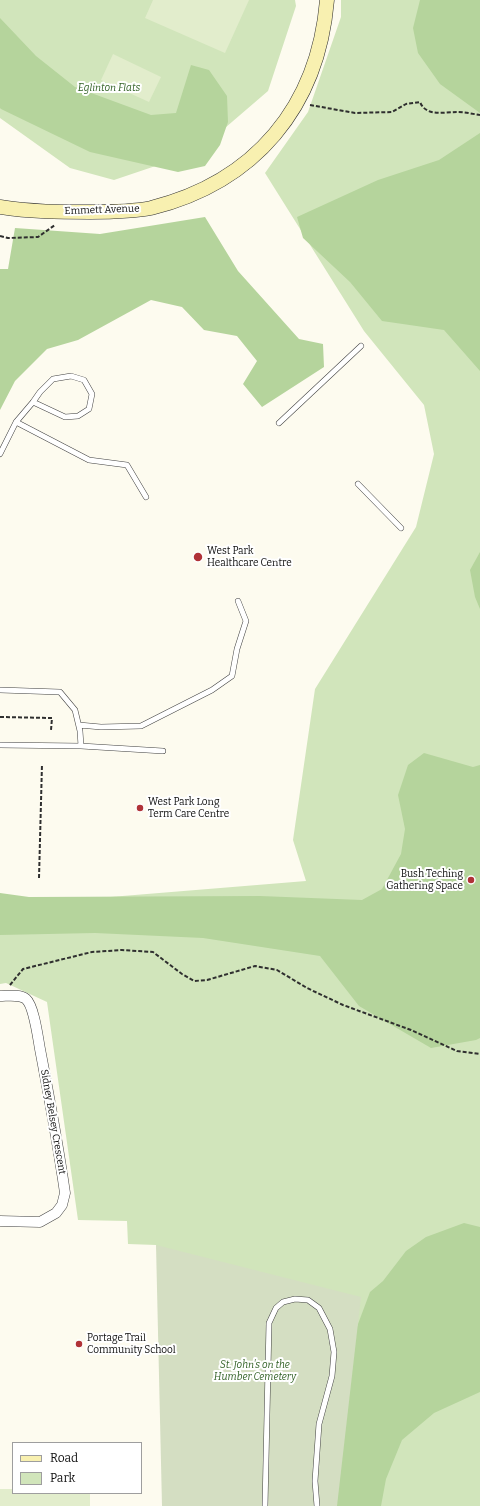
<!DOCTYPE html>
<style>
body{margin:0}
#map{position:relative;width:480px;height:1506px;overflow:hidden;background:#fdfbef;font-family:Bitter,serif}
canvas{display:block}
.legend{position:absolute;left:12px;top:1442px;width:130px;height:52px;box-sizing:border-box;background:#fff;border:1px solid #9e9e9e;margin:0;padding:5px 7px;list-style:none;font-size:12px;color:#0d0d0d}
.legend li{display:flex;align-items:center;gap:8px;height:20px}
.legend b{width:20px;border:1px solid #9e9e9e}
</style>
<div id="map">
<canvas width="480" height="1506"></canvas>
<ul class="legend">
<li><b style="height:5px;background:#f8f0b0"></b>Road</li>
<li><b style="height:11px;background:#d1e5bb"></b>Park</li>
</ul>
</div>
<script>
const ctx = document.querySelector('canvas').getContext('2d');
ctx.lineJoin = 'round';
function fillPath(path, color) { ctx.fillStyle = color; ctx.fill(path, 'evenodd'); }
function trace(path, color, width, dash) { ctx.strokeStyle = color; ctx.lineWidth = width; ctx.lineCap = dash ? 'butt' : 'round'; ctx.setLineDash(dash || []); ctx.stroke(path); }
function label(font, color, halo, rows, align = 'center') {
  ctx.font = font + ' Bitter,serif'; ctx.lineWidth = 4; ctx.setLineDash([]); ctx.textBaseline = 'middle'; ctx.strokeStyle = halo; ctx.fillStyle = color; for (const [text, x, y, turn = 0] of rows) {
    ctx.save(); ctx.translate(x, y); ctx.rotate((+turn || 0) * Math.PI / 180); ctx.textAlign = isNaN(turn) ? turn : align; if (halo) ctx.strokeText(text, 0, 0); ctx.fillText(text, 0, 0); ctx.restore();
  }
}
const green = new Path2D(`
 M 0,0 L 295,0 L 296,6 L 268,91 L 197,152 L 114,180 L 70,168 L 0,118 Z
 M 341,0 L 480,0 L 480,1506 L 337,1506 L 156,1245 L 128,1244 L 127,1221 L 78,1220 L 47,1002 L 6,983 L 0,984 L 0,906 L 306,881 L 293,840 L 315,689 L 416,527 L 434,454 L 424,405 L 364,331 L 265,173 L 308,112 L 341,17 Z`);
const forest = new Path2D(`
 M 420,0 L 480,0 L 480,113 L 440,84 L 418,53 L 413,28 Z
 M 0,18 L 36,56 L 75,87 L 151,115 L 176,113 L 191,65 L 209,70 L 227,96 L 228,122 L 220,145 L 205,166 L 178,172 L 90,152 L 1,109 L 0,108 Z
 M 480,133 L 480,371 L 444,330 L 382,321 L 350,282 L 303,238 L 297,217 L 378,180 L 439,160 Z
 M 205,217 L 238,271 L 299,339 L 323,344 L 324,367 L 262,407 L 243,384 L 257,361 L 237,336 L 204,330 L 182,307 L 151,300 L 78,340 L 47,349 L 15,381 L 0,410 L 0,269 L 8,269 L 15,228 L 100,234 Z
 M 480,552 L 480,609 L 475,597 L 470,570 Z
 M 424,753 L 473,767 L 480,765 L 480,1038 L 476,1040 L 431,1048 L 359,1006 L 320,956 L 203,938 L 95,933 L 0,935 L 0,893 L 29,897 L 260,896 L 362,900 L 382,889 L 401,854 L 405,829 L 398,795 L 408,765 Z
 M 464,1223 L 480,1227 L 480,1392 L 434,1413 L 402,1440 L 386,1479 L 381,1506 L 311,1506 L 325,1412 L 370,1292 L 383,1281 L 406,1251 L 426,1237 Z`);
const cemetery = new Path2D(`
 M 156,1245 L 361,1297 L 337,1506 L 162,1506 Z`);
const pitch = new Path2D(`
 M 153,0 L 249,0 L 225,53 L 145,18 Z
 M 113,54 L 161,77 L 149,102 L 101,80 Z
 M 0,1489 L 13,1489 L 13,1493 L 90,1493 L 90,1506 L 0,1506 Z`);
const path = new Path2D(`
 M 310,105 L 355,113 L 392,112 L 406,104 L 420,102 C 426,117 444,112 457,112 C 465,112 473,114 480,115
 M 0,236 L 8,238 L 38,237 L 55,225
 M 0,717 L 52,718 L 51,730
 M 39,878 L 42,764
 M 10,985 L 23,969 L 92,952 L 122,950 L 153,952 L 182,974 L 194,981 L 207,980 L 255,966 L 277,970 L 307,988 L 343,1005 L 411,1030 L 457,1051 L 480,1054`);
const lane = new Path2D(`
 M 16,422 L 89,460 L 127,465 L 146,497
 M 279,423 L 361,346
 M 0,454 L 16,422 L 33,402 L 40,392 L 53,379 L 71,376 L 84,380 L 92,394 L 89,409 L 78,416 L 65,417 L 33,402
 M 358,484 L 401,528
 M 0,690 L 60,692 L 75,710 L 80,731 L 81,746
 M 79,725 L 101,727 L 141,726 L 212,690 L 232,676 L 237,649 L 246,621 L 238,601
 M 0,745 L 81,746 L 163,751
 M 265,1506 L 269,1323 L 276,1308 L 283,1302 L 295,1299 L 308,1300 L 319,1308 L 330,1329 L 334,1352 L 332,1376 L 319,1424 L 315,1481 L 317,1506`);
const street = new Path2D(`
 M 0,996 C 8,996 20,994 26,999 C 34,1006 38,1038 40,1049 C 49,1096 58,1144 65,1193 L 62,1205 L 56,1213 L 40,1222 L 0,1221`);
const secondary = new Path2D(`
 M 0,207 C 30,212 61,212 90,212 C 110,212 131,212 151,208 C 255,182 318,107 327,0`);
const markers = [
 [198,557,5,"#b03237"],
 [140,808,4,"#b03237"],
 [471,880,4,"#b03237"],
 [79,1344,4,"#b03237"]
];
const parkNames = [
 ["Eglinton Flats",109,88],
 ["St. John's on the",255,1365],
 ["Humber Cemetery",255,1377]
];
const streetNames = [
 ["Emmett Avenue",102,210,-2],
 ["Sidney Belsey Crescent",53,1122,80]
];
const poiNames = [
 ["West Park",207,551],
 ["Healthcare Centre",207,563],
 ["West Park Long",148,802],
 ["Term Care Centre",148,814],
 ["Bush Teching",463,874,"right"],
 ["Gathering Space",463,886,"right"],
 ["Portage Trail",87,1338],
 ["Community School",87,1350]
];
fillPath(green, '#d1e5bb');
fillPath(forest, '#b5d49c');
fillPath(cemetery, '#d4dec2');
fillPath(pitch, '#e2edcc');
trace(lane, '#404040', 6);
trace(street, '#404040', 11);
trace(secondary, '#2f2f2f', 15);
trace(path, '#2f2f2f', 2, [4, 2]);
trace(lane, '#fff', 5);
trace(street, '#fff', 10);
trace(secondary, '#f8f0b0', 14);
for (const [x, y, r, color] of markers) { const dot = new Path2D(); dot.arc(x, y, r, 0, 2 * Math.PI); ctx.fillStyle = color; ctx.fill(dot); trace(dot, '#fff', 1.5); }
label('italic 10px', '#2f5f23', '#fff', parkNames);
label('10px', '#0d0d0d', '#fff', streetNames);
label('10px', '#0d0d0d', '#fff', poiNames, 'left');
</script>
